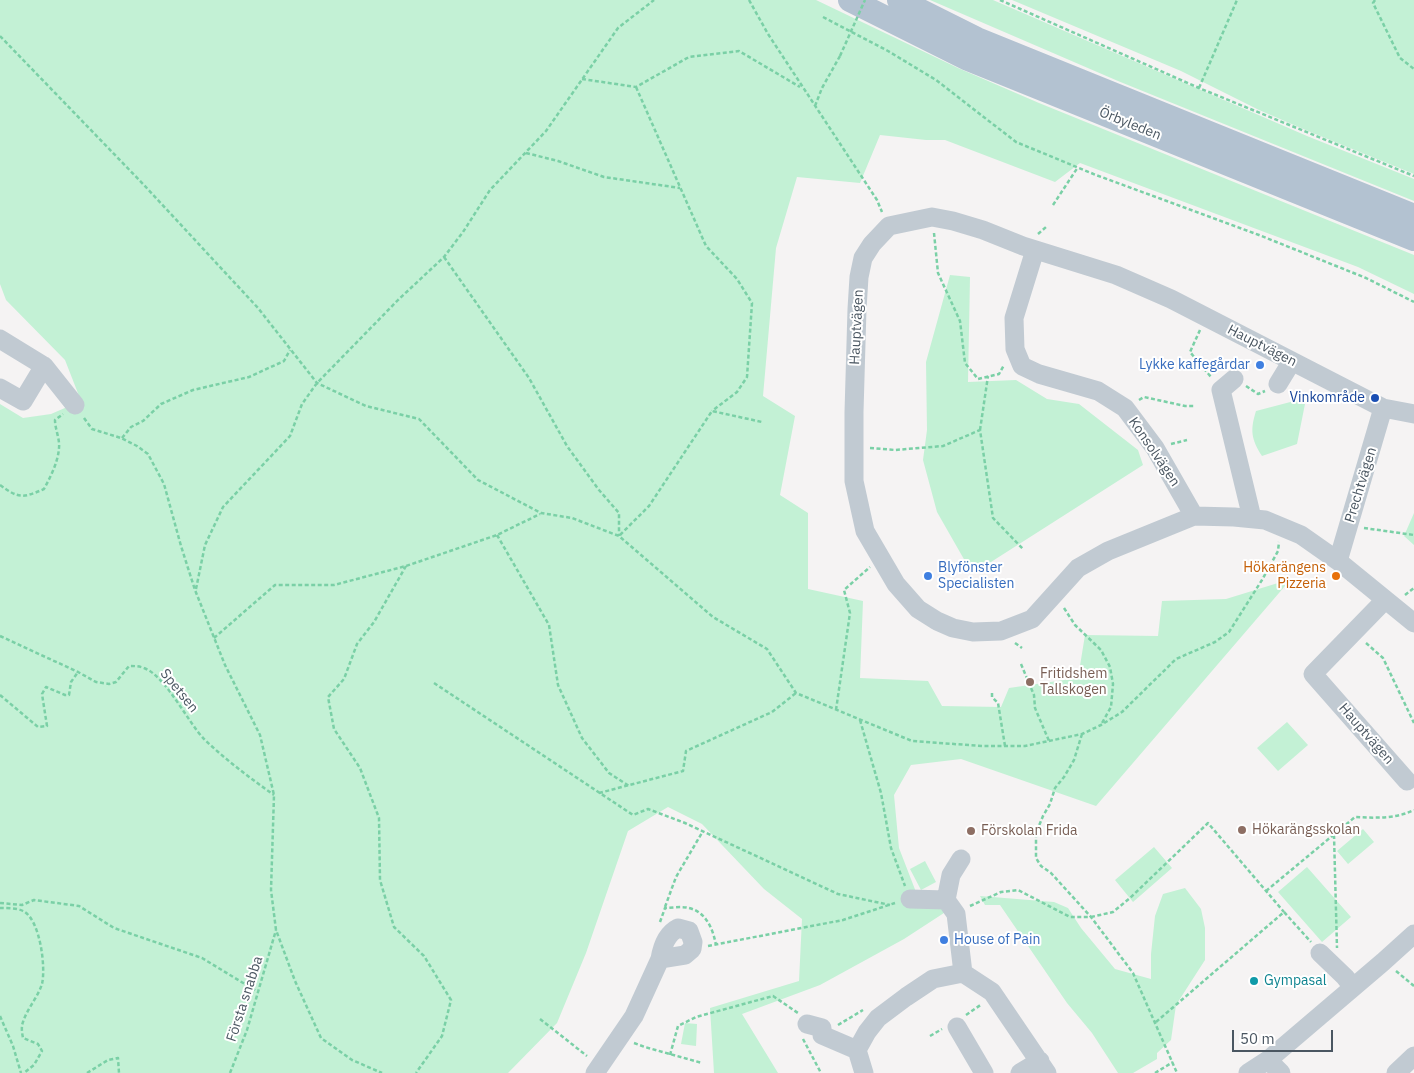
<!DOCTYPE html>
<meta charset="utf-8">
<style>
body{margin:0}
#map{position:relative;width:1414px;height:1073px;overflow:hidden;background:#f5f3f3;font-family:"IBM Plex Sans",sans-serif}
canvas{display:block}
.scale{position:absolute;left:1232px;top:1030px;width:101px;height:22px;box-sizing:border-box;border:2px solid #4a5661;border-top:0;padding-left:6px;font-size:15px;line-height:18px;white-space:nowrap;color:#4a5661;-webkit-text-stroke:4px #fff;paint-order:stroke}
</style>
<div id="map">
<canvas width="1414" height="1073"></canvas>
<div class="scale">50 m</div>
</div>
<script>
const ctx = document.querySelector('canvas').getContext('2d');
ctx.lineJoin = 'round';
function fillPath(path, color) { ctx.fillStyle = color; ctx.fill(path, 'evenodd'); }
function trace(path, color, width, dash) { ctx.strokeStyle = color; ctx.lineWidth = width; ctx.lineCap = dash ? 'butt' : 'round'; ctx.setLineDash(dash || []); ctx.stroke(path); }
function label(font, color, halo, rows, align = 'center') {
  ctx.font = font + ' "IBM Plex Sans",sans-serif'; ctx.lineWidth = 4; ctx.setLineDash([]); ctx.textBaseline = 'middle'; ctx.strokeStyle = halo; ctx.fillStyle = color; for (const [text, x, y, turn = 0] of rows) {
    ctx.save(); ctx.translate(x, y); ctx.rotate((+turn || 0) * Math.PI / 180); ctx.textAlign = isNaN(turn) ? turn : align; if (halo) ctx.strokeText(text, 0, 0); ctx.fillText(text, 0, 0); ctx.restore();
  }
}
const green = new Path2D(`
 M 0,0 L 816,0 L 958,68 L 1039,103 L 1414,255 L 1414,294 L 1358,267 L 1080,163 L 1055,182 L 945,140 L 926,140 L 880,135 L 860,183 L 797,177 L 776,248 L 763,396 L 795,416 L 780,495 L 808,513 L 808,589 L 863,601 L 860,678 L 928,681 L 942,706 L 1001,707 L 1009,688 L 1078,678 L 1085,635 L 1158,636 L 1162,601 L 1226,599 L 1291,579 L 1096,806 L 961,759 L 911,765 L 894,795 L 899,848 L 916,892 L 947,911 L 904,939 L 820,985 L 742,1014 L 778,1073 L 714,1073 L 710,1008 L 799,981 L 802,919 L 764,889 L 702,824 L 668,807 L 628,831 L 586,953 L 557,1023 L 508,1073 L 0,1073 L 0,404 L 23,418 L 51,414 L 81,401 L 65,360 L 6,300 L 0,284 Z
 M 930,0 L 993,0 L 1307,136 L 1414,179 L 1414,201 L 1118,81 Z
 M 1012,0 L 1414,0 L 1414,174 L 1308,131 L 1259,110 L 1181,71 Z
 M 950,275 L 970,277 L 968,382 L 1016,380 L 1047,399 L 1079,404 L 1138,450 L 1143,465 L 980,569 L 969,568 L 937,512 L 923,460 L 927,430 L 926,362 Z
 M 1298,400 L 1305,404 L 1297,444 L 1262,456 C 1251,439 1250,430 1256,411 Z
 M 1414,513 L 1414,545 L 1404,536 Z
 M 1287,722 L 1308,745 L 1278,771 L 1257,748 Z
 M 1363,829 L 1374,842 L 1348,864 L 1337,851 Z
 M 1154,847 L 1172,868 L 1133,902 L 1115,880 Z
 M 925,861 L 936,882 L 921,890 L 910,869 Z
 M 1307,867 L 1351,917 L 1322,942 L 1278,892 Z
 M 1185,888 L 1201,909 L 1205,928 L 1205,960 L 1176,1005 L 1171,1040 L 1157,1053 L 1157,1059 L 1133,1073 L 1118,1073 L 1092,1033 L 1067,1003 L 1000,905 L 985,905 L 980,896 L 1054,902 L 1068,908 L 1081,928 L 1115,969 L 1151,979 L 1151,954 L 1155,916 L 1163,894 Z
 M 685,1023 L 697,1024 L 696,1046 L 681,1044 Z`);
const path = new Path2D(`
 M 749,0 L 768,34 L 877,200 L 882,212
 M 1000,0 L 1199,88 L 1414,176
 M 1375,0 L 1373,3 L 1400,58 L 1414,69
 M 823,17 L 888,51 L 936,80 L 1016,142 L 1096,175 L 1259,235 L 1366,278 L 1414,302
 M 0,36 L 144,185 L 258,308 L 317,383 L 366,406 L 419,419 L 478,480 L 541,513 L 572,518 L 619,536 L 713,617 L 767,649 L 796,693 L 912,741 L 982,746 L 1025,746 L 1082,734 L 1101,725 L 1122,712 L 1176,659 L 1215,642 L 1229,632 L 1262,580 L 1278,551 L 1279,542
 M 582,79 L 636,87 L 689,57 L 739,51 L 800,87
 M 636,87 L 706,246 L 737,279 L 752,303 L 747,377 L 737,392 L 712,411
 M 1199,88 L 1237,0
 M 815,106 L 822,88 L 840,56
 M 526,153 L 558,161 L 604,177 L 680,188
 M 1053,205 L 1078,167
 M 934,233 L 938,273 L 960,321 L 965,363 L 978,379 L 999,374 L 1004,365
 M 1038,234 L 1046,227
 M 444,257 L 529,378 L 567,446 L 599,490 L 619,513 L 619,536
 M 1200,330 L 1190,352 L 1211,377
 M 1246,386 L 1258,394 L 1265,391
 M 1139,400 L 1144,397 L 1185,406 L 1194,406
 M 84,418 L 92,429 L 121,438 L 137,446 L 148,454 L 164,484 L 181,546 L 195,590 L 225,665 L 260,735 L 274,795 L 271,890 L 276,930 L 295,981 L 321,1038 L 352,1060 L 382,1073
 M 980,430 L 988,376
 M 122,438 L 131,427 L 143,421 L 161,404 L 193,390 L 249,377 L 284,361 L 290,350
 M 1171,444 L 1187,440
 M 870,448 L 895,450 L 943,446 L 980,430 L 993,518 L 1023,549
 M 0,485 C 19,499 23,498 44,489 C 51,476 58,462 59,448 C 60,439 55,429 55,420 L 63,414
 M 1364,528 L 1414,535
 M 497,535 L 549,625 L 558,685 L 582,738 L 609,773 L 629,786
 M 620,535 L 649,506 L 712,411 L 762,422
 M 406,566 L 374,622 L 357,644 L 344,679 L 328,697 L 334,729 L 360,768 L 379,818 L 380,880 L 394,927 L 424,956 L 451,1000 L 442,1036 L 416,1073
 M 196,589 L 205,545 L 223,507 L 290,436 L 302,404 L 317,383 L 398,300 L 444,257 L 463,232 L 490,190 L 546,131 L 618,28 L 654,0
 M 1405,595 L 1414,588
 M 1064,608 L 1075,625 L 1101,650 L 1110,667 L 1113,684 L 1111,707 L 1102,723
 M 0,636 L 78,672 L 96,682 L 109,684 L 116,682 L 129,666 C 134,666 139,666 144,668 C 166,676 188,723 205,740 C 226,760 250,778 274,795
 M 214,638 L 275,585 L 334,585 L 406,566 L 497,535 L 540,514
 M 1015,643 L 1022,648
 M 1366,643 L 1383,658 L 1414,723
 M 1021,664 L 1034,695 L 1035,708 L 1049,741
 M 434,683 L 633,815 L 648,809 L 685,823 L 838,894 L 890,905
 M 992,693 L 992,697 L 998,703 L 1005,746
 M 0,695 L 38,727 L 47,726 L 42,694 L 46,687 L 65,695 L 69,695 L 71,682 L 78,672
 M 836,710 L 850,613 L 844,590 L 870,567
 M 860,720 L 881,793 L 891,848 L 905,886
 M 1082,734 L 1074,760 L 1064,777 L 1055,788 L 1050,804 L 1043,816 L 1036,833 L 1036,858 L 1041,866 L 1051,873 L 1091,917 L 1133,973 L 1177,1073
 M 599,793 L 683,771 L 686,751 L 772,712 L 796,693
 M 1334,835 L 1337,948
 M 1266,891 L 1355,817 C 1374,818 1396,819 1414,810
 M 0,903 L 22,905 L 34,900 L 79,906 L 114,928 L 202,958 L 258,992
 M 970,906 L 1001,892 L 1018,890 L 1070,917 L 1091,917
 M 665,907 L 676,877 L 703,831
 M 0,908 C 7,908 17,908 23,911 C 40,919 46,967 42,984 C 38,997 27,1009 23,1022 C 21,1027 22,1033 23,1038 L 38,1044 L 42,1051 L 34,1065 L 24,1073
 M 1091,917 L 1113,912 L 1130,898 L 1208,823 L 1284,912
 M 660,922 L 665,908 C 672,908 682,906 689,908 C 706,912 713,929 716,945
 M 708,946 L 843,920 L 895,903
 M 1396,971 L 1414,986
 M 966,1015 L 982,1004
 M 0,1016 L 13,1046 L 21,1073
 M 540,1019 L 587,1056
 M 1156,1022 L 1284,912 L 1311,942
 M 838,1025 L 863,1010
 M 930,1036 L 942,1029
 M 803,1039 L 821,1073
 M 634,1043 L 645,1047 L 702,1063
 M 670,1055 L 678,1026 L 696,1017 L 773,996 L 798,1013
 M 87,1073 L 108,1060 L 118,1058 L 119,1073
 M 230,1073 L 247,1030 L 276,930
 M 1155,1073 L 1173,1062`);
const minor = new Path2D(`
 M 1035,250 L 1014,318 L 1015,349 L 1022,366 L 1039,374 L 1098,391 L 1125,408 L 1155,448 L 1194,516
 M 0,339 L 44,366 L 23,401 L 0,388
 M 44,366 L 75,405
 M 1234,379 L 1221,390 L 1252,518
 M 1278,384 L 1292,361
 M 1414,414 L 1383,408 L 1171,299 L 1116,275 L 1023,246 L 983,230 L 953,221 L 932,217 L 889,226 L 872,244 L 863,258 L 859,277 L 857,309 L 854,412 L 854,481 L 865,531 L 896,584 L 918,609 L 937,621 L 953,628 L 973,632 L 1001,631 L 1032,619 L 1078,568 L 1108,551 L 1194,516 L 1234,517 L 1265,520 L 1301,535 L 1338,561 L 1414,623
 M 1338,561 L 1383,408
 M 1385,600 L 1313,674 L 1407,781
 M 910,899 L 946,900 L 956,914 L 963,973 L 992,992 L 1047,1073
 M 946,900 L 951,875 L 961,859
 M 1320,953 L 1345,977 L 1353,987
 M 807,1024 L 822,1028 L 822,1035 L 857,1050
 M 957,1027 L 984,1073
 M 1268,1060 L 1281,1073
 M 595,1073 L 634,1016 L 660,959 C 662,947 666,934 678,928 L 689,931 L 693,942 L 692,949 L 685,955 L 660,959
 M 864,1073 L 857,1050 L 867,1032 L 878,1018 L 906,997 L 933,979 L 963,973
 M 1020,1073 L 1040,1061
 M 1248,1073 L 1268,1060 L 1383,962 L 1414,934
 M 1396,1073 L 1414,1056`);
const major = new Path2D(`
 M 850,0 L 966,58 L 1414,239
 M 899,0 L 977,39 L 1414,216`);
const pathBridge = new Path2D(`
 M 840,56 L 865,0`);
const markers = [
 [1260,365,5,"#3f7fe0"],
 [1375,398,5,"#1a4fb4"],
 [928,576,5,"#3f7fe0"],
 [1336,576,5,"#e8710a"],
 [1030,682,5,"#8d6e63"],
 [1242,830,5,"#8d6e63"],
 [971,831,5,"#8d6e63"],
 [944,940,5,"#3f7fe0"],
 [1254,981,5,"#0f9aa8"]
];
const streetNames = [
 ["Örbyleden",1130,124,22],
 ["Hauptvägen",857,327,-87],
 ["Hauptvägen",1262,346,27],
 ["Konsolvägen",1154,452,56],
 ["Prechtvägen",1361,485,-73],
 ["Spetsen",179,691,51],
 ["Hauptvägen",1366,734,49],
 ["Första snabba",245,999,-72]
];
const shopNames = [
 ["Lykke kaffegårdar",1250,365,"right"],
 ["Blyfönster",938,568],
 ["Specialisten",938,584],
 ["House of Pain",954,940]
];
const transitNames = [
 ["Vinkområde",1365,398]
];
const foodNames = [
 ["Hökarängens",1326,568],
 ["Pizzeria",1326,584]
];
const educationNames = [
 ["Fritidshem",1040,674],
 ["Tallskogen",1040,690],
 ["Hökarängsskolan",1252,830],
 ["Förskolan Frida",981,831]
];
const cultureNames = [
 ["Gympasal",1264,981]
];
fillPath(green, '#c3f1d5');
trace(path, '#7ad0a6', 2.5, [4, 2.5]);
trace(minor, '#c1cad2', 19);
trace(major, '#b3c2d1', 24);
trace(pathBridge, '#7ad0a6', 2.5, [4, 2.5]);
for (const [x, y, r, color] of markers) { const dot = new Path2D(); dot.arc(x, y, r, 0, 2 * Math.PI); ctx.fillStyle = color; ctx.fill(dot); trace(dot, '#fff', 2); }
label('14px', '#4a5661', '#fff', streetNames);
label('14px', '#366cbe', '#fff', shopNames, 'left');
label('14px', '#164399', '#fff', transitNames, 'right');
label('14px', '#c56008', '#fff', foodNames, 'right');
label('14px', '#785e54', '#fff', educationNames, 'left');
label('14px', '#0d838f', '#fff', cultureNames, 'left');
</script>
